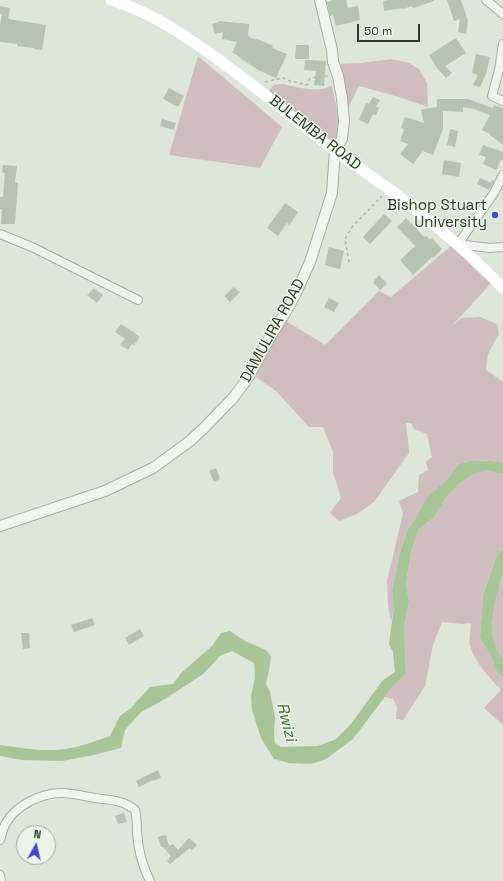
<!DOCTYPE html>
<style>
body{margin:0}
#map{position:relative;width:503px;height:881px;overflow:hidden;background:#dee5db;font-family:"Space Grotesk",sans-serif}
canvas{display:block}
.north{position:absolute;left:16px;top:825px;width:40px;height:40px;box-sizing:border-box;background:#edf3ea;border:1px solid #9fa99c;border-radius:50%;rotate:8deg;font-size:11px;font-weight:700;line-height:16px;text-align:center;color:#2b3b26}
.north::after{content:'';display:block;margin:auto;width:14px;height:18px;background:#4244c9;clip-path:polygon(50% 0,100% 100%,50% 72%,0 100%)}
.scale{position:absolute;left:357px;top:24px;width:63px;height:18px;box-sizing:border-box;border:2px solid #2b3b26;border-top:0;padding-left:5px;font-size:12px;line-height:14px;white-space:nowrap;color:#2b3b26;-webkit-text-stroke:3px #edf3ea;paint-order:stroke}
</style>
<div id="map">
<canvas width="503" height="881"></canvas>
<div class="north">N</div>
<div class="scale">50 m</div>
</div>
<script>
const ctx = document.querySelector('canvas').getContext('2d');
ctx.lineJoin = 'round';
function fillPath(path, color) { ctx.fillStyle = color; ctx.fill(path, 'evenodd'); }
function trace(path, color, width, dash) { ctx.strokeStyle = color; ctx.lineWidth = width; ctx.lineCap = dash ? 'butt' : 'round'; ctx.setLineDash(dash || []); ctx.stroke(path); }
function label(font, color, halo, rows, align = 'center') {
  ctx.font = font + ' "Space Grotesk",sans-serif'; ctx.lineWidth = 3; ctx.setLineDash([]); ctx.textBaseline = 'middle'; ctx.strokeStyle = halo; ctx.fillStyle = color; for (const [text, x, y, turn = 0] of rows) {
    ctx.save(); ctx.translate(x, y); ctx.rotate((+turn || 0) * Math.PI / 180); ctx.textAlign = isNaN(turn) ? turn : align; if (halo) ctx.strokeText(text, 0, 0); ctx.fillText(text, 0, 0); ctx.restore();
  }
}
const green = new Path2D(`
 M 198,56 L 282,127 L 260,168 L 169,155 Z
 M 392,59 L 409,63 L 419,69 L 427,83 L 428,107 L 399,97 L 359,86 L 346,112 L 336,64 L 361,63 Z
 M 283,84 C 296,87 320,94 332,85 L 338,116 L 337,135 L 333,147 L 265,95 L 274,85 Z
 M 452,245 L 492,282 L 452,326 L 462,318 L 480,317 L 497,324 L 499,334 L 488,354 L 486,370 L 503,382 L 503,463 C 488,459 473,460 458,464 L 450,476 L 433,492 L 428,495 L 417,516 L 408,529 L 399,556 L 392,591 L 394,607 L 391,622 L 388,605 L 387,581 L 403,514 L 399,501 L 418,492 L 419,475 L 428,470 L 426,462 L 432,457 L 427,434 L 414,429 L 411,423 L 406,423 L 408,440 L 409,453 L 374,502 L 357,514 L 339,521 L 330,513 L 341,498 L 333,472 L 333,452 L 323,427 L 309,427 L 276,391 L 253,375 L 283,319 L 325,345 L 379,291 L 391,297 Z
 M 487,470 L 503,474 L 503,549 L 497,555 L 483,593 L 480,638 L 491,656 L 497,672 L 503,678 L 503,725 L 484,708 L 501,690 C 489,677 474,662 470,645 C 469,638 471,630 471,623 L 462,624 L 442,622 L 433,645 L 425,686 L 403,720 L 396,719 L 397,707 L 393,699 L 385,697 L 390,690 L 406,674 L 404,627 L 409,602 L 406,583 L 411,553 L 418,530 L 434,517 L 448,495 L 458,485 L 474,474 Z
 M 503,576 L 503,658 C 483,637 496,603 501,578 Z`);
const water = new Path2D(`
 M 471,461 C 482,461 492,460 503,463 L 503,474 L 487,470 L 474,474 L 458,485 L 448,495 L 434,517 L 418,530 L 411,553 L 406,583 L 409,602 L 404,627 L 406,674 L 390,690 L 353,739 L 326,759 L 311,764 L 289,763 L 274,759 L 261,738 L 252,710 L 251,696 L 255,678 L 254,663 L 232,651 L 220,656 L 203,674 L 165,699 L 141,712 L 125,730 L 121,748 L 89,756 L 62,761 L 22,760 L 0,756 L 0,745 C 21,748 44,752 65,749 C 80,747 96,741 110,736 L 120,716 L 131,708 L 150,687 L 173,684 L 181,673 L 212,646 L 221,633 L 230,631 L 245,641 L 266,650 L 271,657 L 269,670 L 266,684 L 270,692 L 275,717 L 274,734 L 275,743 L 281,747 L 318,746 L 336,739 L 350,725 L 383,680 L 395,672 L 393,652 L 389,644 L 394,607 L 392,591 L 399,556 L 408,529 L 417,516 L 428,495 L 433,492 L 450,476 L 458,464 Z
 M 503,549 L 503,576 L 501,578 C 496,603 483,637 503,658 L 503,678 L 497,672 L 491,656 L 480,638 L 483,594 L 497,555 Z`);
const building = new Path2D(`
 M 333,0 L 346,0 L 348,8 L 358,6 L 360,20 L 336,26 L 333,15 L 330,16 L 327,2 Z
 M 388,0 L 434,0 L 434,1 L 413,8 L 412,6 L 403,9 L 403,8 L 384,11 L 383,1 Z
 M 447,0 L 461,0 L 468,21 L 466,34 L 458,32 L 460,19 L 454,21 Z
 M 0,6 L 10,8 L 8,19 L 46,25 L 42,50 L 34,49 L 34,48 L 17,46 L 17,44 L 0,42 L 0,25 L 2,14 L 0,14 Z
 M 219,21 L 249,24 L 248,36 L 250,37 L 250,38 L 260,40 L 273,46 L 272,48 L 287,54 L 276,78 L 258,70 L 235,54 L 232,53 L 237,42 L 222,39 L 223,32 L 215,34 L 212,24 L 219,22 Z
 M 456,38 L 466,53 L 445,66 L 452,73 L 446,78 L 437,68 L 429,55 Z
 M 296,45 L 309,45 L 309,59 L 295,59 Z
 M 476,54 L 490,57 L 486,74 L 480,87 L 473,85 L 478,75 L 472,73 Z
 M 305,60 L 326,61 L 324,86 L 314,85 L 316,71 L 304,70 Z
 M 169,88 L 184,96 L 178,107 L 163,99 Z
 M 373,97 L 380,100 L 376,107 L 379,108 L 376,115 L 373,114 L 368,124 L 359,120 L 366,103 L 369,104 Z
 M 437,99 L 468,99 L 493,108 L 494,105 L 503,108 L 503,145 L 490,135 L 490,134 L 482,130 L 490,115 L 474,109 L 463,107 L 463,112 L 443,111 L 443,129 L 433,155 L 423,151 L 413,164 L 400,154 L 408,144 L 400,141 L 404,129 L 401,128 L 405,117 L 424,123 L 421,110 L 437,107 Z
 M 162,119 L 176,123 L 174,130 L 160,126 Z
 M 450,129 L 458,131 L 455,147 L 447,145 Z
 M 483,145 L 503,152 L 503,160 L 501,160 L 496,170 L 483,164 L 486,157 L 479,155 Z
 M 444,160 L 461,163 L 459,177 L 442,174 Z
 M 3,165 L 17,166 L 15,182 L 18,183 L 15,224 L 1,224 L 2,209 L 0,209 L 0,197 L 3,197 L 5,173 L 2,172 Z
 M 480,178 L 491,183 L 492,180 L 494,181 L 489,190 L 477,184 Z
 M 285,203 L 298,212 L 289,225 L 287,223 L 278,236 L 267,228 Z
 M 384,214 L 392,221 L 370,244 L 363,237 Z
 M 406,218 L 424,237 L 426,236 L 430,239 L 432,238 L 442,249 L 433,258 L 432,257 L 413,275 L 400,260 L 415,246 L 397,227 Z
 M 329,247 L 344,251 L 340,269 L 325,265 Z
 M 379,275 L 387,284 L 380,290 L 373,282 Z
 M 234,287 L 240,292 L 230,302 L 224,296 Z
 M 94,288 L 103,295 L 97,303 L 87,295 Z
 M 329,298 L 339,303 L 334,312 L 324,307 Z
 M 121,324 L 140,337 L 134,345 L 132,344 L 128,350 L 120,345 L 125,339 L 115,332 Z
 M 216,468 L 220,479 L 214,482 L 209,471 Z
 M 92,618 L 95,625 L 74,632 L 71,625 Z
 M 140,629 L 144,636 L 129,645 L 125,638 Z
 M 21,633 L 29,633 L 30,648 L 23,649 Z
 M 158,770 L 161,778 L 153,781 L 153,780 L 139,787 L 136,781 Z
 M 124,813 L 127,822 L 118,824 L 115,816 Z
 M 166,835 L 169,846 L 173,844 L 178,850 L 189,838 L 197,845 L 192,850 L 190,848 L 170,864 L 167,861 L 171,856 L 163,847 L 161,847 L 158,837 Z`);
const path = new Path2D(`
 M 265,82 L 283,78 L 290,81 L 307,85 L 310,78 L 328,76
 M 349,262 L 345,239 L 352,227 L 382,196`);
const minor = new Path2D(`
 M 486,0 L 503,14
 M 503,44 L 499,70 L 492,96 L 503,101
 M 503,175 L 494,193 L 458,244 L 490,248 L 503,247
 M 0,234 L 32,247 L 138,300
 M 0,840 C 2,834 3,828 6,823 C 16,805 42,793 61,793 C 72,793 84,796 95,798 C 109,800 124,800 135,810 C 137,818 137,825 137,832 C 138,850 142,865 150,881
 M 0,875 L 1,881`);
const tertiary = new Path2D(`
 M 0,526 L 105,491 L 153,468 L 190,441 L 204,428 L 233,398 L 248,378 L 271,335 L 284,315 L 296,293 L 310,262 L 332,193 L 335,150 L 342,139 L 344,121 L 342,98 L 338,76 L 333,62 L 332,50 L 320,0`);
const secondary = new Path2D(`
 M 111,0 C 151,12 186,36 219,60 C 259,89 296,120 334,150 C 352,163 371,176 389,189 C 429,219 468,252 503,288`);
const markers = [
 [495,215,4,"#4244c9"]
];
const streetNames = [
 ["BULEMBA ROAD",315,133,38],
 ["DAMULIRA ROAD",273,331,-61]
];
const poiNames = [
 ["Bishop Stuart",487,206],
 ["University",487,223]
];
const waterNames = [
 ["Rwizi",286,722,76]
];
fillPath(green, '#cfbdbf');
fillPath(water, '#a7c597');
fillPath(building, '#b7c2b3');
trace(minor, '#a5afa1', 10);
trace(tertiary, '#a5afa1', 12);
trace(path, '#b0b9ae', 1.5, [3, 3]);
trace(minor, '#eff4ee', 8);
trace(tertiary, '#eff4ee', 10);
trace(secondary, '#fff', 11);
for (const [x, y, r, color] of markers) { const dot = new Path2D(); dot.arc(x, y, r, 0, 2 * Math.PI); ctx.fillStyle = color; ctx.fill(dot); trace(dot, '#edf3ea', 1.5); }
label('15px', '#2b3b26', '#edf3ea', streetNames);
label('15px', '#2b3b26', '#edf3ea', poiNames, 'right');
label('italic 16px', '#446d32', '#edf3ea', waterNames);
</script>
